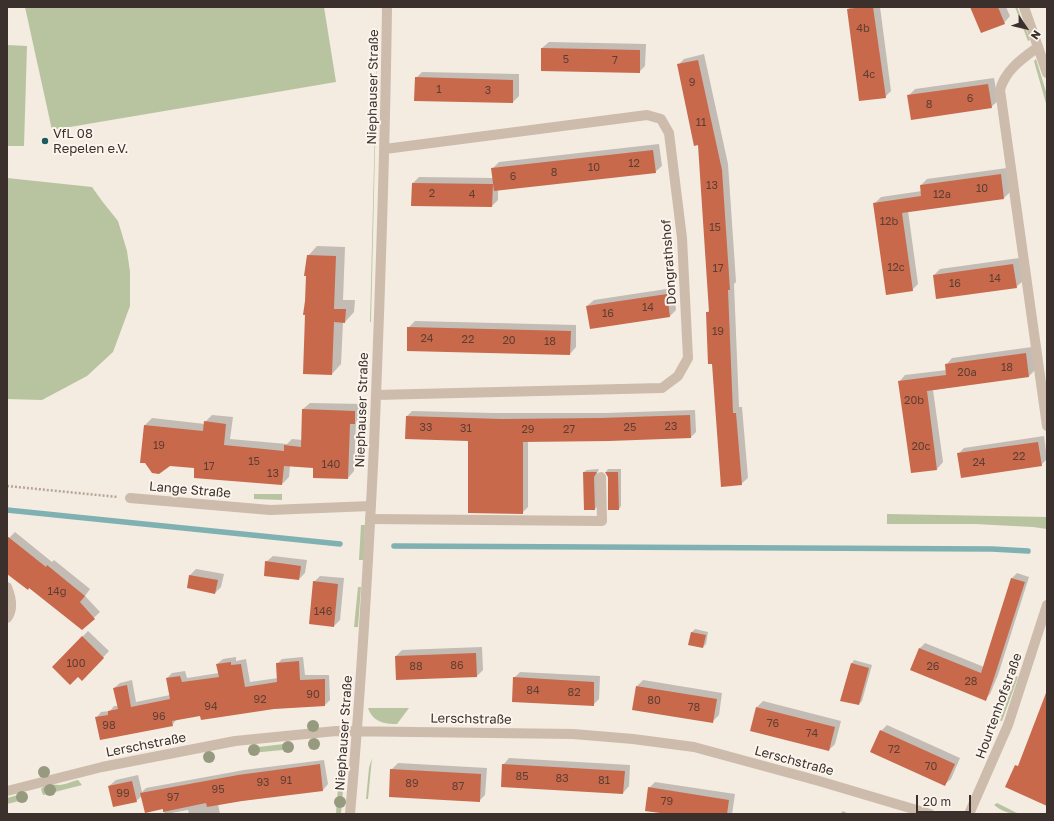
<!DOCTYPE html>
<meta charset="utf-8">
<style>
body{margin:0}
#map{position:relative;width:1054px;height:821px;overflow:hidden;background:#f4ebe1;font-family:"Golos Text",sans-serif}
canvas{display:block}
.frame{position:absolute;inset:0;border:8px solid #3b302b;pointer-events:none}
.north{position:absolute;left:1006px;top:8px;width:40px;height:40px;-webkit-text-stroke:3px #fbf5ee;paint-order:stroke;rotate:125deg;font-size:11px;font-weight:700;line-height:16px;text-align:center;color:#3b302b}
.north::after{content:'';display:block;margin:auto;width:14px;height:18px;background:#3b302b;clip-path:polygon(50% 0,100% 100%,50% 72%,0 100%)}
.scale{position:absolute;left:916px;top:795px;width:55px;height:18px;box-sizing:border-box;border:2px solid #3b302b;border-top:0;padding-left:5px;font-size:12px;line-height:14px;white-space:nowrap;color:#3b302b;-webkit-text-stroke:3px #fbf5ee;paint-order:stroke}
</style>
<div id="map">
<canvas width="1054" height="821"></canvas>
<div class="frame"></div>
<div class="north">N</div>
<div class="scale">20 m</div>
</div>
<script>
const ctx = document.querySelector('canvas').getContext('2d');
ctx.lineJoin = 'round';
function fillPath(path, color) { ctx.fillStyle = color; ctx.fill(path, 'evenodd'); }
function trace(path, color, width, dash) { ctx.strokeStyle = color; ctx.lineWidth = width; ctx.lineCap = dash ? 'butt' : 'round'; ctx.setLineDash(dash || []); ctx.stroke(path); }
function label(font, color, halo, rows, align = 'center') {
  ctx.font = font + ' "Golos Text",sans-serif'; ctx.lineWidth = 4; ctx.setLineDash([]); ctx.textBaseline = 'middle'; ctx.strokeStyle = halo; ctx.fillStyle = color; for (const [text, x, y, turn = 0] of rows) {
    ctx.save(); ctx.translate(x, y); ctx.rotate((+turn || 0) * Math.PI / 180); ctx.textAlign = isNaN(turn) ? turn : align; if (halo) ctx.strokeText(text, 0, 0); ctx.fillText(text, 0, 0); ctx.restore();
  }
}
const green = new Path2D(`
 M 25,7 L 324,7 L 336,82 L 52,130 Z
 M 1015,7 L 1017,7 L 1030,40 L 1028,41 Z
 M 378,21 L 371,321 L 370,323 L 377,46 Z
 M 7,45 L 27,46 L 24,146 L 7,146 Z
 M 1036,59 L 1047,95 L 1047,107 L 1034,61 Z
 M 7,178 L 92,187 L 102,201 L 118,221 L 127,251 L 130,272 L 130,306 L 113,352 L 87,376 L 42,400 L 7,399 Z
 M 254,494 L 282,494 L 282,500 L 254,499 Z
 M 887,514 L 1047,517 L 1047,529 L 1033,527 L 975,524 L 887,524 Z
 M 361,525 L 365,525 L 364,560 L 359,560 Z
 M 358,587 L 361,587 L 358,627 L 354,627 Z
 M 1016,676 L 1018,677 L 1002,721 L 999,720 Z
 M 349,681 L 352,683 L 350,710 L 346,710 Z
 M 368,708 L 409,708 L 397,724 C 384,724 373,722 368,708 Z
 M 292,743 L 293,749 L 251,753 L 250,748 Z
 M 344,758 L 345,766 L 341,814 L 336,814 L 340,761 Z
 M 372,758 L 368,799 L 366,799 L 369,768 Z
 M 78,780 L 82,785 L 43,795 L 41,789 C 50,782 49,785 59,785 C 65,785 72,781 78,780 Z
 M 25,793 L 27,799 L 7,804 L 7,798 Z
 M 997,803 L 1019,814 C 1010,814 1001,811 994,805 Z`);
const shadow = new Path2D(`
 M 850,7 L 880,7 L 891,91 L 885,97 L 848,10 Z
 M 971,7 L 1006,7 L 1010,16 L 1004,23 Z
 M 549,42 L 646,44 L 645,66 L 639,72 L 542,48 Z
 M 704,54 L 728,164 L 736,282 L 734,284 L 739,407 L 742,407 L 748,478 L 741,484 L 713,363 L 707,313 L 710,309 L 699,144 L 678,65 L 684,59 Z
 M 422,72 L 519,74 L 519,96 L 513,102 L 416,78 Z
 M 994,78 L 998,101 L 991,107 L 909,95 L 915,89 Z
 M 659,144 L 662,166 L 655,172 L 498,189 L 498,200 L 492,206 L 412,205 L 413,183 L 419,177 L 494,178 L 493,168 L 499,162 Z
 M 1007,168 L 1010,192 L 1004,198 L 908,211 L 918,284 L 912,290 L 875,203 L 881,197 L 922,191 L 921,185 L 927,179 Z
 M 317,246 L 345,247 L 343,300 L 355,300 L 354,312 L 345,322 L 343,322 L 341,364 L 332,374 L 307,275 L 308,256 Z
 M 1019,258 L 1023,281 L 1016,287 L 934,275 L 940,269 Z
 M 673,288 L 676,310 L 670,316 L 587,306 L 594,300 Z
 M 415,321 L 576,325 L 576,347 L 570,354 L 408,328 Z
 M 1032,347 L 1035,370 L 1029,376 L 933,390 L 943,462 L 937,469 L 899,382 L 905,375 L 947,370 L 946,365 L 952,358 Z
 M 310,403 L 362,404 L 361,416 L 356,422 L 354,471 L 348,478 L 314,467 L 290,465 L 289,477 L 282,484 L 195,477 L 196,468 L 145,425 L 152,418 L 205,424 L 205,422 L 212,415 L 233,417 L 230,439 L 287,444 L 292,439 L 302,440 L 303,409 Z
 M 695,410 L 696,432 L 691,437 L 528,440 L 528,507 L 522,513 L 469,440 L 407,416 L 412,411 L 493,413 L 606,413 Z
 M 1044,436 L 1047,459 L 1041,465 L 958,454 L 964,448 Z
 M 599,469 L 597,473 L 598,506 L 595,509 L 584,472 L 587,470 Z
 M 608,469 L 621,469 L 621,506 L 619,509 L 606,472 Z
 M 15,532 L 52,562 L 54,560 L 90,589 L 85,596 L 100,612 L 82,629 L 29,587 L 7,572 L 7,540 Z
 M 273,556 L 307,560 L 305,573 L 299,579 L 266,562 Z
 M 196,569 L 224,574 L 221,587 L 215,593 L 190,575 Z
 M 1017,573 L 1029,577 L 998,675 L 990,694 L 985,699 L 911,670 L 920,648 L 925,643 L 984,667 L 1012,578 Z
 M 320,576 L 344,578 L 340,620 L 334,626 L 314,582 Z
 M 695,629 L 708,632 L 706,644 L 703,647 L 689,644 L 692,632 Z
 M 88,631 L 109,651 L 82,680 L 78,676 L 53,667 Z
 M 482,647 L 483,670 L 477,676 L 396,656 L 402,650 Z
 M 236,657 L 236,661 L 246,659 L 250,682 L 278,678 L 277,664 L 282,659 L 303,657 L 305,675 L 329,675 L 330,700 L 325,705 L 201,714 L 177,719 L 172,725 L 96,718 L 101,712 L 110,711 L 114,706 L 118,706 L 114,688 L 120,683 L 132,680 L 136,702 L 170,695 L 167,678 L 172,673 L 185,671 L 187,678 L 219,673 L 217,664 L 223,659 Z
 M 854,660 L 872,665 L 862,701 L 859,704 L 842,700 L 852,663 Z
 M 520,672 L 600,676 L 599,699 L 593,705 L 514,678 Z
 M 643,680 L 722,693 L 719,715 L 712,722 L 637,686 Z
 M 763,701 L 841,721 L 835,744 L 829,750 L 757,707 Z
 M 887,725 L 960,758 L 951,779 L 944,785 L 881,731 Z
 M 509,758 L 630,765 L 629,786 L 623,793 L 503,765 Z
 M 324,760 L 328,784 L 323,790 L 218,804 L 220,814 L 189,814 L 188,810 L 165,814 L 163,808 L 142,796 L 136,801 L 109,786 L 116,780 L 138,775 L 142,792 L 146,788 L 244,770 Z
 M 398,763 L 487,768 L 485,795 L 479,801 L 391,770 Z
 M 655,782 L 735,794 L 732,814 L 674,814 L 649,788 Z
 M 843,811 L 849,814 L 840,814 Z`);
const stream = new Path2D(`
 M 7,510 L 340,544
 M 394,546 L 992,549 L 1028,551`);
const building = new Path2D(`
 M 864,7 L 873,7 L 886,98 L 859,101 L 847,9 Z
 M 970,7 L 998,7 L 1005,24 L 981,33 Z
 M 541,48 L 640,50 L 640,73 L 541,71 Z
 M 698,60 L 722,170 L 730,290 L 728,290 L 733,413 L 736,413 L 742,485 L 721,487 L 712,364 L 708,364 L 706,312 L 709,312 L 698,145 L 694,146 L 677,64 Z
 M 415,77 L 513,80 L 513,103 L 414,101 Z
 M 988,84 L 992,108 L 911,120 L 907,95 Z
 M 653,150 L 656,173 L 494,191 L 491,168 Z
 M 1001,174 L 1004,199 L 902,213 L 913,291 L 886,295 L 873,203 L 921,196 L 920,185 Z
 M 412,183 L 493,184 L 492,207 L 411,206 Z
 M 307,255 L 336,256 L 334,309 L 346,309 L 345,323 L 334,322 L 332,375 L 303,374 L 305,315 L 303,315 L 305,301 L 306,276 L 304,276 Z
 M 1013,264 L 1017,288 L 936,299 L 933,275 Z
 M 667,294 L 670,317 L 590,329 L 586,306 Z
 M 407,327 L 571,331 L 570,355 L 407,351 Z
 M 1026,353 L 1029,377 L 927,391 L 937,470 L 911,473 L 898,381 L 946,375 L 945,364 Z
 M 302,409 L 355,411 L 355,424 L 350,424 L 348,479 L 313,478 L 313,468 L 284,466 L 282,485 L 194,478 L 194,468 L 170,466 L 159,474 L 152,473 L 145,463 L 140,463 L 144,425 L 203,431 L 204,421 L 226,424 L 224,445 L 284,451 L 284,445 L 301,447 Z
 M 690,415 L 691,438 L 609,441 L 523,442 L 523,514 L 468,513 L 468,441 L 405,439 L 406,416 L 501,419 L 600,418 Z
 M 1038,442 L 1042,466 L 961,478 L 957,453 Z
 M 583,472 L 597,472 L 594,477 L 595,510 L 584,510 Z
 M 605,472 L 618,472 L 619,510 L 608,510 L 608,477 Z
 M 7,536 L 46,567 L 47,565 L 85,596 L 80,602 L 95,619 L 82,630 L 29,588 L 28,590 L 7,574 Z
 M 265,561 L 301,566 L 299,580 L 264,576 Z
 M 189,575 L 218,580 L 215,594 L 187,588 Z
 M 1011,578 L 1025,582 L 993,681 L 986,701 L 910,670 L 919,648 L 981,673 Z
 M 313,581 L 338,584 L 334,627 L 309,624 Z
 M 691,632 L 706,635 L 703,648 L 688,645 Z
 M 82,636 L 104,658 L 82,681 L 78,677 L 70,685 L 52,667 Z
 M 476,653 L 477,677 L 396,680 L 395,656 Z
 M 299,661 L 300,680 L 325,679 L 325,706 L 274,709 L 201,720 L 200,716 L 172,721 L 173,726 L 100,740 L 95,717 L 108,715 L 108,711 L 118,709 L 113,688 L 127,685 L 131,707 L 170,699 L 166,678 L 180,676 L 182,682 L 219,677 L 216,664 L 231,662 L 231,665 L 241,664 L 245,687 L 277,682 L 276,663 Z
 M 851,663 L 869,668 L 859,705 L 840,701 Z
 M 513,677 L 594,682 L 594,706 L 512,702 Z
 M 636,686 L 717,699 L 713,723 L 632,710 Z
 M 1046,693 L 1047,694 L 1047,806 L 1005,787 L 1015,765 L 1018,766 Z
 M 756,707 L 835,727 L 829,751 L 750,731 Z
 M 880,730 L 955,764 L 945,786 L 870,752 Z
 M 320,764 L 323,791 L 242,801 L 207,807 L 206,803 L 163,812 L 163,809 L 145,813 L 140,793 L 238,775 Z
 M 502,764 L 625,771 L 623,794 L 501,787 Z
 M 390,769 L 481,774 L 480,802 L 389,797 Z
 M 132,781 L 137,802 L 113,807 L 108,786 Z
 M 648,787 L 729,800 L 727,814 L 668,814 L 645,811 Z`);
const path = new Path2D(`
 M 7,486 L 118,497`);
const lane = new Path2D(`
 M 1038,47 C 1023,58 1005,70 1000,90 L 1047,426
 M 370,519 L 602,521 L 601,477
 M 7,587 C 11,597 14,609 7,618`);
const street = new Path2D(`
 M 1024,7 L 1047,73
 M 376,395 L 662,388 L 678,376 L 688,358 L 682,238 L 669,133 L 661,119 L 647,115 L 385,149
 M 130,498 L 270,510 L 371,506
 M 7,791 L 102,767 L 235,741 L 336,731 L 573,734 L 633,739 L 694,747 L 819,781 L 930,814
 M 350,814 C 361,691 368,568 374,445 C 380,299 385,153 387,7
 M 969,814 L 1008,725 L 1047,605`);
const trees = [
 [313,726],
 [314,744],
 [288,747],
 [254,750],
 [209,757],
 [44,772],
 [50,790],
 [22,797],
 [340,802]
];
const markers = [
 [45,141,4,"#1f5a5e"]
];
const numberNames = [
 ["4b",863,29],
 ["5",566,60],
 ["7",615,61],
 ["4c",869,75],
 ["9",692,83],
 ["1",439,90],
 ["3",488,91],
 ["6",970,99],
 ["8",929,105],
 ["11",701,123],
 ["12",634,164],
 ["10",594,168],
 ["8",554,173],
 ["6",513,177],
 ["13",712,186],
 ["10",982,189],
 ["2",432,194],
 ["4",472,195],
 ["12a",942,195],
 ["12b",889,222],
 ["15",715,228],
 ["12c",896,268],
 ["17",718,269],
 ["14",995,279],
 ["16",955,284],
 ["14",648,308],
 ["16",608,314],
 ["19",718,332],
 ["24",427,339],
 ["22",468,340],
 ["20",509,341],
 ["18",550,342],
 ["18",1007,368],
 ["20a",967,373],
 ["20b",914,401],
 ["23",671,427],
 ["33",426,428],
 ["25",630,428],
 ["31",466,429],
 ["29",528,430],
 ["27",569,430],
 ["19",159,446],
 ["20c",921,447],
 ["22",1019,457],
 ["15",254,462],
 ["24",979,463],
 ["140",331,465],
 ["17",209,467],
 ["13",273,474],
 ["14g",57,592],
 ["146",323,612],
 ["100",76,664],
 ["86",457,666],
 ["88",416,667],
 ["26",933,667],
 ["28",971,682],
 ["84",533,691],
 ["82",574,693],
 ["90",313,695],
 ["92",260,700],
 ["80",654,701],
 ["94",211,707],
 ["78",694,708],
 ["96",159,717],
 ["76",773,724],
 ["98",109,726],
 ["74",812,734],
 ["72",894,750],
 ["70",931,767],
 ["85",522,777],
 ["83",562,779],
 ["91",286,781],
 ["81",604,781],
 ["93",263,783],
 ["89",412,784],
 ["87",458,787],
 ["95",218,790],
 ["99",123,794],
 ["97",173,798],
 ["79",667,802]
];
const streetNames = [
 ["Niephauser Straße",373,87,-89],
 ["Dongrathshof",669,262,-94],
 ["Niephauser Straße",362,410,-88],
 ["Lange Straße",190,490,5],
 ["Hourtenhofstraße",999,706,-70],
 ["Lerschstraße",471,719,1],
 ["Niephauser Straße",344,733,-86],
 ["Lerschstraße",146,745,-11],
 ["Lerschstraße",794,761,15]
];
const poiNames = [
 ["VfL 08",53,134],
 ["Repelen e.V.",53,149]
];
fillPath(green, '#b8c4a0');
fillPath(shadow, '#0003');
trace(stream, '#7fb0b2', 5.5);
fillPath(building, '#c8694b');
trace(path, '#b9a596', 2.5, [2, 2]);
trace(lane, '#cdbbac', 10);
trace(street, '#cdbbac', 10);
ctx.fillStyle = '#969b7f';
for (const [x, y] of trees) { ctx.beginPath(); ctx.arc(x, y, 6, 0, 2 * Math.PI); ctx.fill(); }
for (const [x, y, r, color] of markers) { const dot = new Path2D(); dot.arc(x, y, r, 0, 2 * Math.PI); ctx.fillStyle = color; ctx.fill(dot); trace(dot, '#fbf5ee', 1.5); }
label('11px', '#5e3e33', null, numberNames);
label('13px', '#3b302b', '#fbf5ee', streetNames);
label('13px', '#3b302b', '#fbf5ee', poiNames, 'left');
</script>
